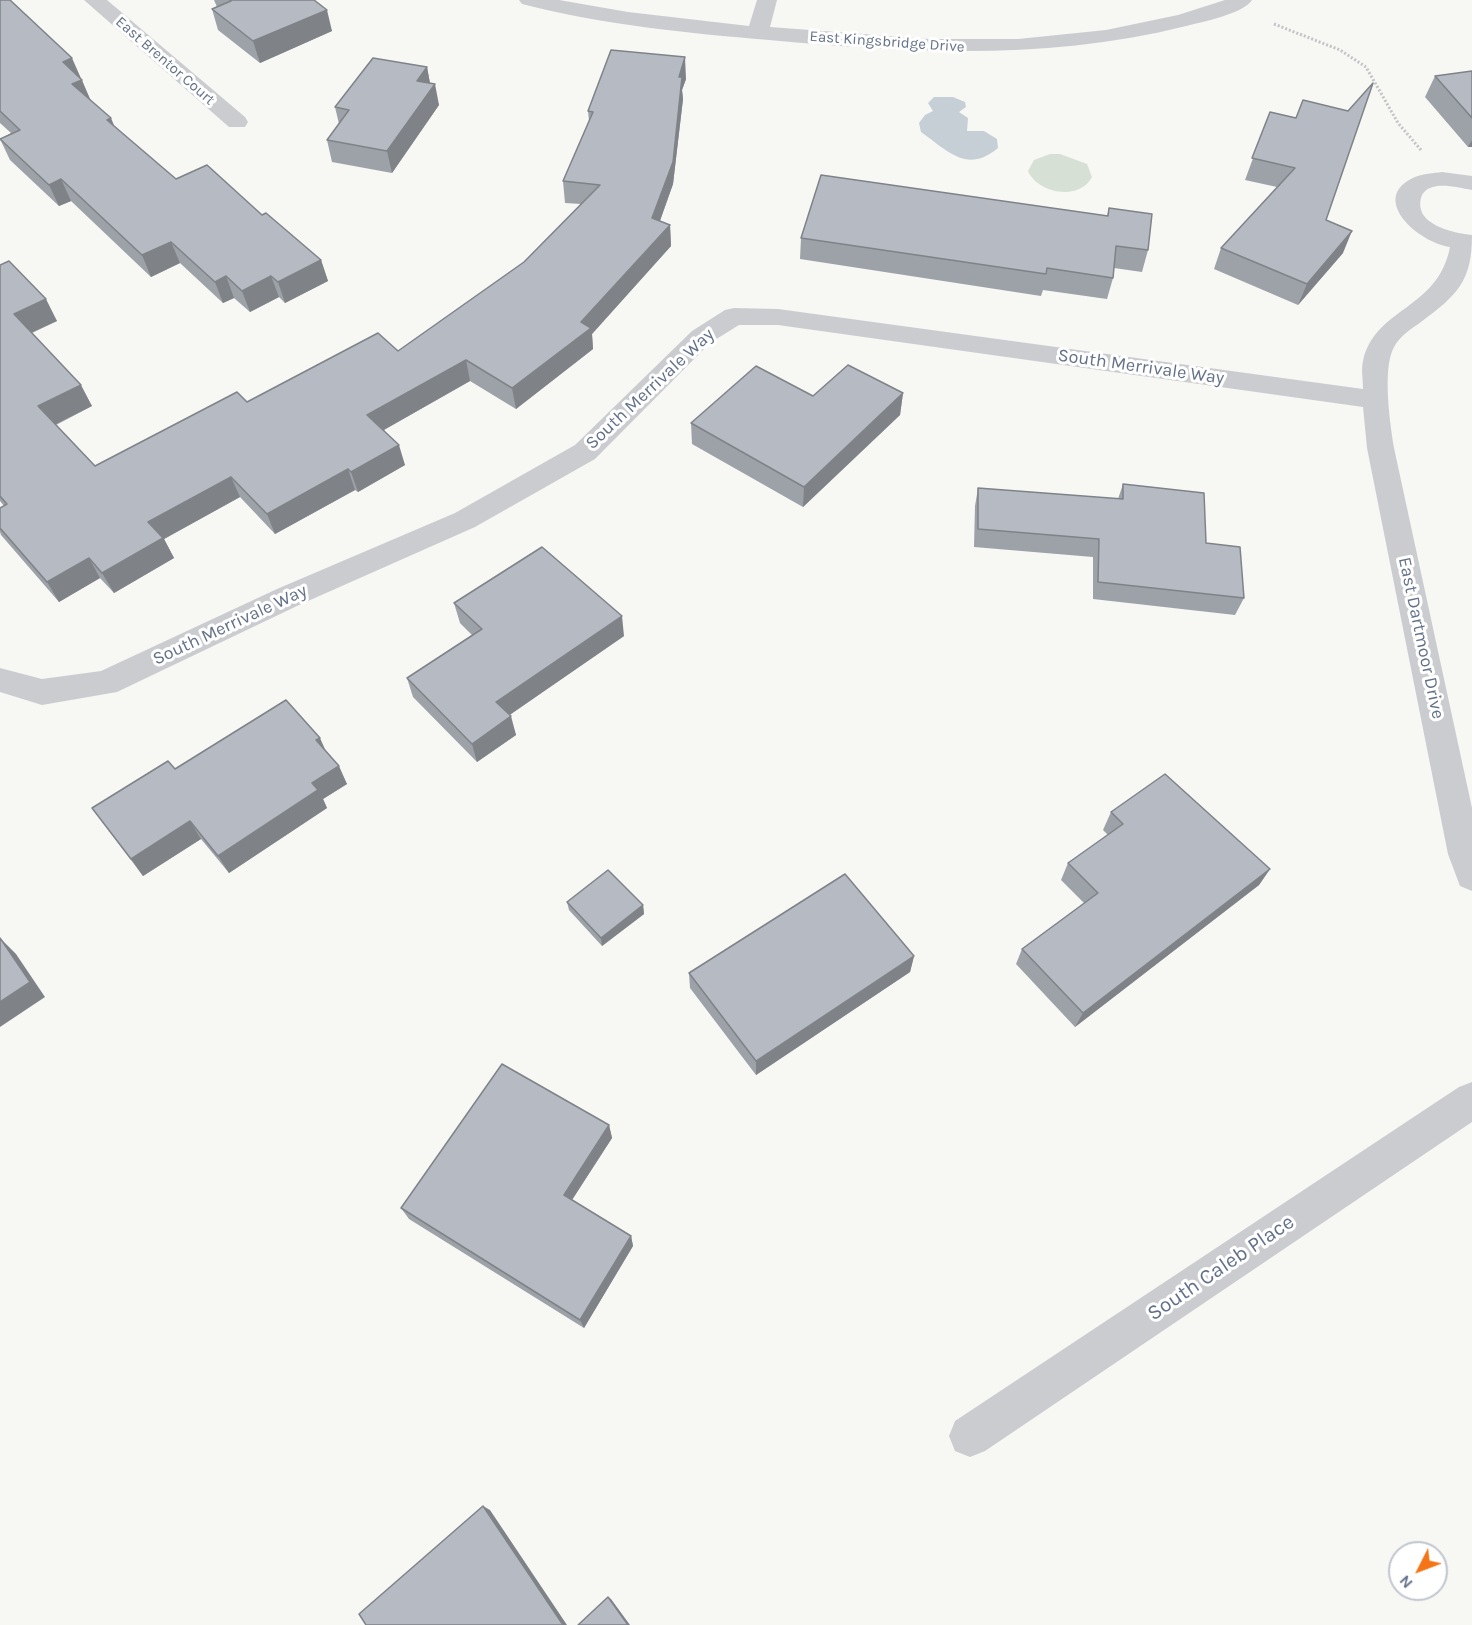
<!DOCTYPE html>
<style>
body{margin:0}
#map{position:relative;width:1472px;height:1625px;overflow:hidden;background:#f7f7f4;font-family:Karla,sans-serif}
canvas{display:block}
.north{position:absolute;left:1388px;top:1541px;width:60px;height:60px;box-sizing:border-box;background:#fff;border:2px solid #c1c6cf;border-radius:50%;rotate:228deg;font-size:16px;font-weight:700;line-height:24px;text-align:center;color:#637188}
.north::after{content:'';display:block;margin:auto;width:21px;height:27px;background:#f47517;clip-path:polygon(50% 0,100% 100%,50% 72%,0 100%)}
</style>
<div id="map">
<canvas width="1472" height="1625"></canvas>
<div class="north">N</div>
</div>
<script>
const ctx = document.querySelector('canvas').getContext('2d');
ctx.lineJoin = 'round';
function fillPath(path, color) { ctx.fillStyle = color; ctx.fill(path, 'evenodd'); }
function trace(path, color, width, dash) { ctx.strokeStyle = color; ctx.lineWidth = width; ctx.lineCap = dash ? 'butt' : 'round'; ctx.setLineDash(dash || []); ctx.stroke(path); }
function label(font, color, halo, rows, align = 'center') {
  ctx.font = font + ' Karla,sans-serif'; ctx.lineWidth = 6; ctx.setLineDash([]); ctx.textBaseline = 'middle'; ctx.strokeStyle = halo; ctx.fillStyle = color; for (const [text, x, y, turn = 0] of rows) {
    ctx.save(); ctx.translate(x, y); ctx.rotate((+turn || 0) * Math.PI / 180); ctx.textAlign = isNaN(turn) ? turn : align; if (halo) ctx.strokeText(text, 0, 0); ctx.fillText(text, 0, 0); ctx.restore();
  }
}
const green = new Path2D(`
 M 1060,154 L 1087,164 L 1092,177 C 1080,201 1038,194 1028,171 L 1034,160 L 1050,154 Z`);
const water = new Path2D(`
 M 934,97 L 953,97 L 965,102 L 966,107 L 959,112 L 968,118 L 967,131 L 984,131 L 997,139 L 998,148 C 967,174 948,151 921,132 L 919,123 L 925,115 L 933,111 L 928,103 Z`);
const path = new Path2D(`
 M 1274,24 L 1340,50 L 1366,67 L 1398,123 L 1421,150`);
const street = new Path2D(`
 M 84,0 L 107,0 L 245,117 L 248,122 L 245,127 L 229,127 Z
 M 519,0 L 559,0 L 628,12 L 749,26 L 757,0 L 777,0 L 770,27 L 929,39 L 1018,39 L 1106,30 L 1178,15 L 1225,0 L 1252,0 C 1243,14 1202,22 1186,26 C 1048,61 909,53 769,40 C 687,33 603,25 522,4 Z
 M 1442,172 L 1472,176 L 1472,190 C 1459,188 1442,183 1430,188 C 1425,190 1422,194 1421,198 C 1414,225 1454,233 1472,235 C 1472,282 1457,295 1421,322 C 1411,329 1400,336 1394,347 C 1382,369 1390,423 1394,448 L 1472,808 L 1472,891 L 1460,886 L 1448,854 L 1367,448 L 1363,407 L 778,325 L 739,325 L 710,343 L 595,459 L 475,527 L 299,605 L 117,692 L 42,705 L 0,692 L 0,668 L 42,679 L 101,671 L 277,589 L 455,513 L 575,445 L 692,331 L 725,310 L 734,308 L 778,309 L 1363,389 C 1363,380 1361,370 1363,361 C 1375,307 1438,310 1450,247 C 1419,243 1367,198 1415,177 C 1423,174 1434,173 1442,172 Z
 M 1472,1082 L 1472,1122 L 985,1451 L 970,1457 L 955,1451 L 949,1436 L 955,1421 L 1459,1087 Z`);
const wall = new Path2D(`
 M 0,0 L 82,80 L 90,100 L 114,126 L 176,179 L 262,215 L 321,260 L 328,281 L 285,303 L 279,297 L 250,312 L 234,298 L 223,303 L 180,263 L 151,277 L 71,201 L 59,206 L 10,160 L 0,139 L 11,133 L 0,123 Z
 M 214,0 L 314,0 L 332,31 L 260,63 L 218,30 L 212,9 L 217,7 Z
 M 427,67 L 430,83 L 439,105 L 392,173 L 332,162 L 327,140 L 339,124 L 335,107 Z
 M 1472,71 L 1472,147 L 1468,147 L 1425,97 L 1435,76 Z
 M 686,79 L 682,90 L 683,99 L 673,184 L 660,221 L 670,225 L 671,246 L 592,334 L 593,349 L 516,409 L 470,381 L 384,430 L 405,465 L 358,492 L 355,490 L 275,534 L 240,497 L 164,539 L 174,558 L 114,593 L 100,578 L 59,602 L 1,535 L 0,532 L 0,508 L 4,506 L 0,501 L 0,265 L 57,321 L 32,333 L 92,406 L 56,425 L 95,466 L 247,402 L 398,351 L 524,262 L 581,204 L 565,203 L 563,181 L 589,121 L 588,111 Z
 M 1270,112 L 1343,253 L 1298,305 L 1214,269 L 1221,248 L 1277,187 L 1245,180 Z
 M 1109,208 L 1148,250 L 1142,272 L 1114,268 L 1113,278 L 1107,299 L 1043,290 L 1041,296 L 800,259 L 801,238 L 1107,216 Z
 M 903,393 L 900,415 L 803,507 L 692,444 L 691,423 Z
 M 1123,484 L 1206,543 L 1244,598 L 1235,615 L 1093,599 L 1093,557 L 974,547 L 975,506 L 978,488 L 1118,499 Z
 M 454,603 L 624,636 L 509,715 L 516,735 L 477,762 L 413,697 L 407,678 L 472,635 L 460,623 Z
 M 326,752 L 347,784 L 323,799 L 327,808 L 229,873 L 201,839 L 143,876 L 92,808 L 175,769 Z
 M 1111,812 L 1270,869 L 1259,885 L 1075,1027 L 1016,964 L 1022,949 L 1084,903 L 1061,880 L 1068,863 L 1108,835 L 1103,830 Z
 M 567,902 L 643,905 L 644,914 L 602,946 L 569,910 Z
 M 914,956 L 910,972 L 756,1075 L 690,988 L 689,973 Z
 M 609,1125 L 612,1138 L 572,1200 L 631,1236 L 633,1246 L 584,1328 L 409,1219 L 401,1208 Z`);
const shadedWall = new Path2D(`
 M 327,10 L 332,31 L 260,63 L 253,41 Z
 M 685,57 L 686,79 L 682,90 L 683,99 L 673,184 L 653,240 L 652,218 L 679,77 Z
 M 72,58 L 91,101 L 81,105 L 63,62 Z
 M 427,67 L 431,89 L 417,81 Z
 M 435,84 L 439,105 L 392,173 L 387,151 Z
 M 111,118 L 120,140 L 107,120 Z
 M 1472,140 L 1472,147 L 1468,147 Z
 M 61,179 L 71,201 L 59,206 L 49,185 Z
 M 670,225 L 671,246 L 592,334 L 593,349 L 516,409 L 512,388 L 581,322 Z
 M 1352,231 L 1343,253 L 1298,305 L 1307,284 Z
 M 171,242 L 180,263 L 151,277 L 142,255 Z
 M 321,260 L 328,281 L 285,303 L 278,282 Z
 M 226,276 L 234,298 L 223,303 L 215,282 Z
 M 271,276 L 279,297 L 250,312 L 242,291 Z
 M 46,299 L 57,321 L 26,335 L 14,314 Z
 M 466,360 L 470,381 L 373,436 L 367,415 Z
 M 81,385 L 92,406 L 50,427 L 38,406 Z
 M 903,393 L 900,415 L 803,507 L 804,487 Z
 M 399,445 L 405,465 L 358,492 L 351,472 Z
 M 348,469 L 355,490 L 275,534 L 267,514 Z
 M 231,477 L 240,497 L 164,539 L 174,558 L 114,593 L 102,573 L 148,522 Z
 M 89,558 L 100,578 L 59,602 L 47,582 Z
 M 622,616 L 624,636 L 501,721 L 496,702 Z
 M 511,716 L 516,735 L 477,762 L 472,744 Z
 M 320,738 L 328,756 L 316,740 Z
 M 339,766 L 347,784 L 323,799 L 327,808 L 229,873 L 218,856 L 312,783 Z
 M 190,821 L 201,839 L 143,876 L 131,859 Z
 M 1270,869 L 1259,885 L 1075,1027 L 1083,1013 Z
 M 643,905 L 644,914 L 602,946 L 601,938 Z
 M 0,938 L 16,954 L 45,997 L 0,1027 Z
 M 914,956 L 910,972 L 756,1075 L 756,1061 Z
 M 609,1125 L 612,1138 L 568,1206 L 564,1195 Z
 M 631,1236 L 633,1246 L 584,1328 L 580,1320 Z
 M 483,1506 L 490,1510 L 567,1625 L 563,1625 Z
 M 608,1597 L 611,1599 L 630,1625 L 628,1625 Z`);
const building = new Path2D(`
 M 0,0 L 10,0 L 72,58 L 63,62 L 82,80 L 72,84 L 111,118 L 107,120 L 176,179 L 207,165 L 262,215 L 266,213 L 321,260 L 278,282 L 271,276 L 242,291 L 226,276 L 215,282 L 171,242 L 142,255 L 61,179 L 49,185 L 0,139 L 20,130 L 0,111 Z
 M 230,0 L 314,0 L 327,10 L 253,41 L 212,9 L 231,1 Z
 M 611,50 L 685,57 L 679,77 L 682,77 L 673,162 L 652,218 L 670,225 L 581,322 L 591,328 L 512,388 L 466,360 L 367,415 L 399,445 L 351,472 L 348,469 L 267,514 L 231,477 L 148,522 L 163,538 L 102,573 L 89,558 L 47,582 L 0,528 L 0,508 L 7,504 L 0,496 L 0,265 L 9,261 L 46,299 L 14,314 L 81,385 L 38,406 L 95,466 L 237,392 L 247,402 L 378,333 L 398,351 L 524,262 L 600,185 L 563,181 L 593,112 L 588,111 Z
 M 373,58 L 427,67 L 417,81 L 435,84 L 387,151 L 327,140 L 349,110 L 335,107 Z
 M 1472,71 L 1472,118 L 1435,76 Z
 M 1373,83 L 1326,220 L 1352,231 L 1307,284 L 1221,248 L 1295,168 L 1252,158 L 1270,112 L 1296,118 L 1303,100 L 1348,111 Z
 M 821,175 L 1108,216 L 1109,208 L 1152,214 L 1148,250 L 1116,246 L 1113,278 L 1047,268 L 1046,274 L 801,238 Z
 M 848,365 L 903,393 L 804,487 L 691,423 L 756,366 L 813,396 Z
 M 1123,484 L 1204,493 L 1206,543 L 1240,547 L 1244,598 L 1098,582 L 1099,539 L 978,529 L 978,488 L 1123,499 Z
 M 542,547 L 622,616 L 496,702 L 511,716 L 472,744 L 407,678 L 482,629 L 454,603 Z
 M 286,700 L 320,738 L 316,740 L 339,766 L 312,783 L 318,790 L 218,856 L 190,821 L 131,859 L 92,808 L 168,761 L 175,769 Z
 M 1165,774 L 1270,869 L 1083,1013 L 1022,949 L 1098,893 L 1068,863 L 1123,824 L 1111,812 Z
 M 608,870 L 643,905 L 601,938 L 567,902 Z
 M 845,874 L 914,956 L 756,1061 L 689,973 Z
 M 0,938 L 30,982 L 0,1002 Z
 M 502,1064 L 609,1125 L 564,1195 L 631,1236 L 580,1320 L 401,1208 Z
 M 483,1506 L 563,1625 L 366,1625 L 359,1614 Z
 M 608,1597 L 628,1625 L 578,1625 Z`);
const farStreetnames = [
 ["East Kingsbridge Drive",887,42,4],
 ["East Brentor Court",165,61,41]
];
const streetNames = [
 ["South Merrivale Way",1141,367,8],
 ["South Merrivale Way",650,389,-43],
 ["South Merrivale Way",230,625,-25],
 ["East Dartmoor Drive",1421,638,78]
];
const nearStreetnames = [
 ["South Caleb Place",1221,1268,-34]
];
fillPath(green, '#d7e0d4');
fillPath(water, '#c7cfd6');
trace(path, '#c2c4c6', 3, [2, 2]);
fillPath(street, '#caccd0');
fillPath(wall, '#9da1a8');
fillPath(shadedWall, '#7f8388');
fillPath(building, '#b6bbc3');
trace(building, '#7f8388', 1.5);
label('15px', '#637188', '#fff', farStreetnames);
label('18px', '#637188', '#fff', streetNames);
label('21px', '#637188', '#fff', nearStreetnames);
</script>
